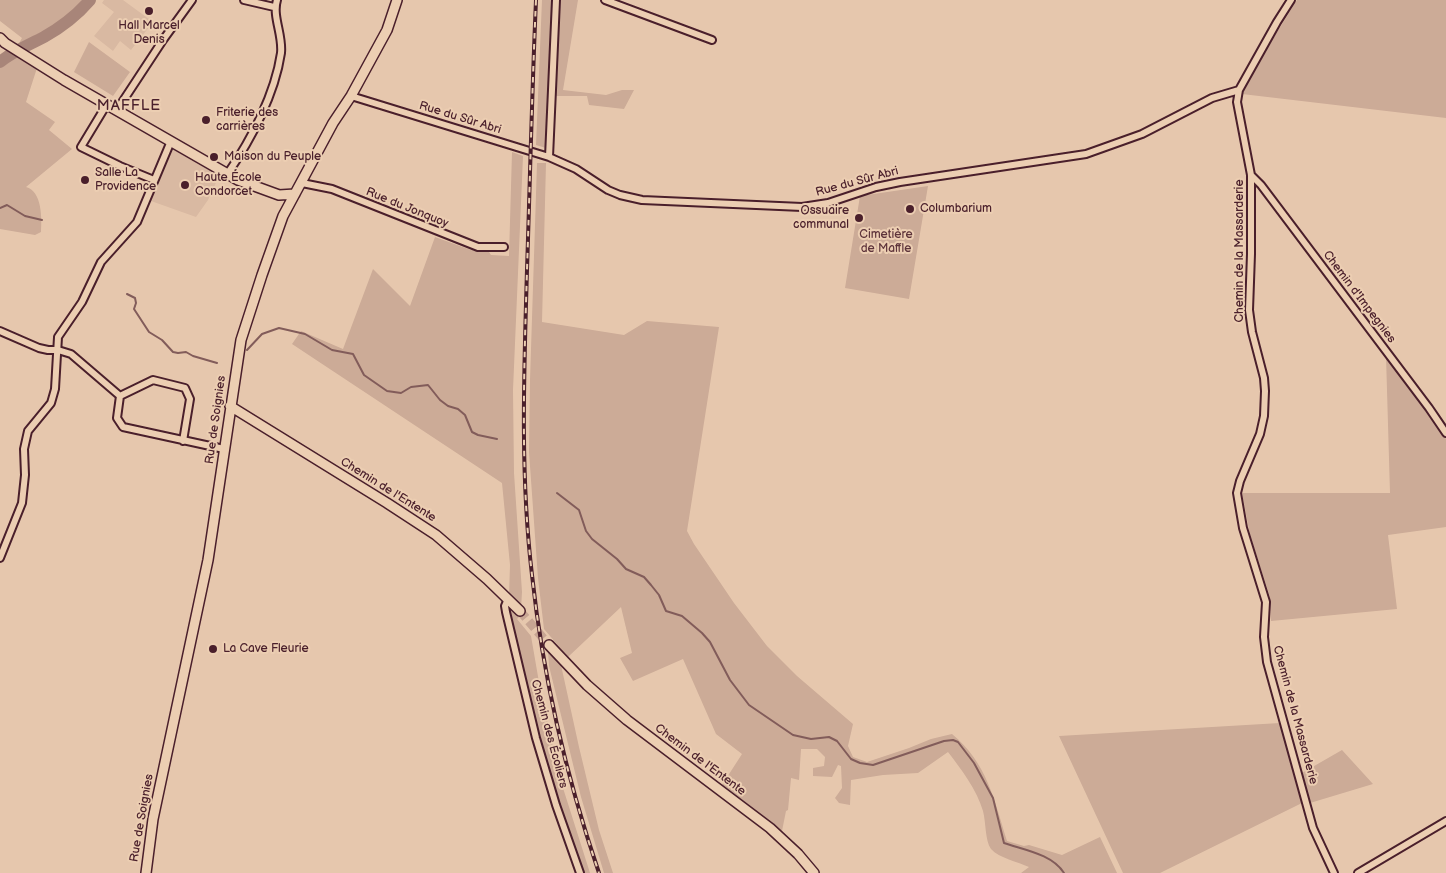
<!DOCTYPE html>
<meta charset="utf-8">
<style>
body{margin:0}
canvas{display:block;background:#e6c7ad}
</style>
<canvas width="1446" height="873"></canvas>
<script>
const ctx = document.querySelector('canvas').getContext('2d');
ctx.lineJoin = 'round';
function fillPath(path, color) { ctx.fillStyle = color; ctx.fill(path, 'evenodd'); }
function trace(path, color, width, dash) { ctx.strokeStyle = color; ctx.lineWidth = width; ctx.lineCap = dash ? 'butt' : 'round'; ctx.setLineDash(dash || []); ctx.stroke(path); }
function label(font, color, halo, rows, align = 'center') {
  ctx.font = font + ' "Balsamiq Sans",sans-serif'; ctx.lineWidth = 4; ctx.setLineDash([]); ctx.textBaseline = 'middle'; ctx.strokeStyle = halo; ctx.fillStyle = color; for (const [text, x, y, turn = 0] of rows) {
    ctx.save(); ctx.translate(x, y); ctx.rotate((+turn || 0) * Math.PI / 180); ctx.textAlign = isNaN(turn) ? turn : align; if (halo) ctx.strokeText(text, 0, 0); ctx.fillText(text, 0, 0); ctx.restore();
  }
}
const built = new Path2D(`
 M 104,0 L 123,0 L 153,22 L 131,50 L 120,41 L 113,51 L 94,36 L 114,12 L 102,3 Z
 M 172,149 L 219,176 L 208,200 L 196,217 L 151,201 L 166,161 Z`);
const green = new Path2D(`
 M 0,0 L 90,0 L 74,15 L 46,36 L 24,47 L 18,45 L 22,38 L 0,21 Z
 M 542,0 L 552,0 L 546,148 L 536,145 Z
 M 560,0 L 578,0 L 563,90 L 606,95 L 622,90 L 634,90 L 624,109 L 589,105 L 587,96 L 556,96 Z
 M 1297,0 L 1446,0 L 1446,118 L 1242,94 L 1266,50 Z
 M 89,42 L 130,72 L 113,96 L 74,72 Z
 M 15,54 L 37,68 L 26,102 L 55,122 L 49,130 L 72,149 L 26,187 C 42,191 42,218 41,232 L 35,235 L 0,229 L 0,65 Z
 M 512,152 L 523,156 L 513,390 L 514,473 L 522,592 L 521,609 L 509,596 L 510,565 L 502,483 L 292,344 L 301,331 L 343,349 L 373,269 L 410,306 L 435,237 L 471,250 L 489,252 L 491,255 L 509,256 Z
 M 537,163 L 546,163 L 542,322 L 624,335 L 647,321 L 719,327 L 687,531 L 694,544 L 734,603 L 767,646 L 797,676 L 853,724 L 848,746 L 853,757 L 867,762 L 909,748 L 931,739 L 952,734 C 987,763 994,799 1007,841 L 1024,846 L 1029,845 L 1062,855 L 1100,837 L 1117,873 L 1021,873 L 1029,867 C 1018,862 999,858 991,849 C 985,841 986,822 983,811 C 977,790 961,769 948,752 L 918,773 L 883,775 L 851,780 L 850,805 L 839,803 L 835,798 L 842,788 L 841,766 L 838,765 L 832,777 L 813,776 L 813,768 L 824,766 L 825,757 L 817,749 L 801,749 L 799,780 L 791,778 L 788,810 L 786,811 L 782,831 L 722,785 L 742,754 L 716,734 L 683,659 L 633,681 L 620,658 L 632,653 L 621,607 L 568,657 L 544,629 L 538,578 L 529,452 L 530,380 Z
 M 928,186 L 909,299 L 845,288 L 860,196 Z
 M 1386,356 L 1436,422 L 1446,439 L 1446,527 L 1388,535 L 1397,609 L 1271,621 L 1270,597 L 1250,535 L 1242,493 L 1390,493 Z
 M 512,610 L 519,617 L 517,619 L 531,636 L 540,688 L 551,738 L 563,788 L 590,873 L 582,873 L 539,739 L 509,612 Z
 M 548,651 L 561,665 L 579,747 L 599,830 L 613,873 L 604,873 L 581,797 L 549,666 Z
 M 1280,723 L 1302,803 L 1160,873 L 1123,873 L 1059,736 Z
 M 1342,750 L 1373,784 L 1310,803 L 1302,773 Z`);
const stream = new Path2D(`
 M 0,208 L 7,205 L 25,216 L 42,220
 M 127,294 L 135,298 L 136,303 L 134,309 L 149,332 L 162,340 L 173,352 L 178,353 L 186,352 L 193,356 L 217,363
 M 247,350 L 262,334 L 279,328 L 305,334 L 332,350 L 353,354 L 364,375 L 387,391 L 401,393 L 411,387 L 428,385 L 440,400 L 448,406 L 458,409 L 465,415 L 472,432 L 478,435 L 497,439
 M 557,493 L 579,510 L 586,531 L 592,539 L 617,559 L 626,569 L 644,577 L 651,585 L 659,595 L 666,611 L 682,616 L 702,633 L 710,642 L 730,680 L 749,705 L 793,735 L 811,739 L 829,737 L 837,741 L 851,759 L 860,763 L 873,765 L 944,741 L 953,740 L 958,742 L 974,763 L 993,798 L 1004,843 C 1024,850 1052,854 1064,873`);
const river = new Path2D(`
 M 0,62 C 13,51 29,45 44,37 C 60,28 78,14 90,0`);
const secondaryTunnel = new Path2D(`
 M 520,611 L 549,645`);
const street = new Path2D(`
 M 244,0 L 274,7
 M 605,0 L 712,40
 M 1239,90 L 1237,102 L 1251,175 L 1251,254 L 1249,310 L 1252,332 L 1264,378 L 1265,391 L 1264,416 L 1260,434 L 1240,481 L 1237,493 L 1243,528 L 1266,602 L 1264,637 L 1267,662 L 1313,828 L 1334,873
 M 351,96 L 549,157 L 576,169 L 608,190 L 620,195 L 642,200 L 802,207 L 828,203 L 876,187 L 900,182 L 1086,154 L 1142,134 L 1212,98 L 1239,90 L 1277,22 L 1291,0
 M 107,104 L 81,147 L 120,166 L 154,180
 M 117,110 L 163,40 L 192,0
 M 549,157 L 556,0
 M 228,173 C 251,140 275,94 281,53 C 283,35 272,16 277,0
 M 1251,175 L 1261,185 L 1429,408 L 1446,433
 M 302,183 L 332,189 L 478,247 L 504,247
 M 0,331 L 39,348 L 48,350 L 58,350 L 71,354 L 120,396
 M 120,396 L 117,418 L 123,427 L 224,449
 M 120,396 L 153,380 L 185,388 L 190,399 L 183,441
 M 0,558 L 22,503 L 25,475 L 24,449 L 28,431 L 51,403 L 55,389 L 58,337 L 82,302 L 101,262 L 137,222 L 171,141
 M 508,599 L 505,606 L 506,612 L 536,738 L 556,805 L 580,873
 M 1358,873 L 1446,821`);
const secondary = new Path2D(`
 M 0,38 L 5,43 L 64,80 L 238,180 L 279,195 L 295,194
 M 230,406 L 387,503 L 436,535 L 487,579 L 520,611
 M 549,645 L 587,685 L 627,720 L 770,828 L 798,854 L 814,873
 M 146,873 L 153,819 L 208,560 L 241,340 L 262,275 L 283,216 L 333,123 L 351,96 L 387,30 L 397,0`);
const rail = new Path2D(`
 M 536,0 C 532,90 530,180 527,270 C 524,372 520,474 532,575 C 543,677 566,776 599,873`);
const markers = [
 [149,11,5,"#4a1f2b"],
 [206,120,5,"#4a1f2b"],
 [214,157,5,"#4a1f2b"],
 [85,180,5,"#4a1f2b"],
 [185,185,5,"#4a1f2b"],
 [910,209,5,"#4a1f2b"],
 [859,218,5,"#4a1f2b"],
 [213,649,5,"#4a1f2b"]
];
const poiNames = [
 ["Hall Marcel",149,26,"center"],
 ["Denis",149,40,"center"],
 ["Friterie des",216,113],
 ["carrières",216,127],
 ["Maison du Peuple",224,157],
 ["Salle La",95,173],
 ["Providence",95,187],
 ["Haute École",195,178],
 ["Condorcet",195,192],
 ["Columbarium",920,209],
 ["Ossuaire",849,211,"right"],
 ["communal",849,225,"right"],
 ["La Cave Fleurie",223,649]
];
const streetNames = [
 ["Rue du Sûr Abri",460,118,17],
 ["Rue du Sûr Abri",857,182,-15],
 ["Rue du Jonquoy",407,208,22],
 ["Chemin de la Massarderie",1240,251,-90],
 ["Chemin d'Impegnies",1359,297,53],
 ["Rue de Soignies",216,420,-82],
 ["Chemin de l'Entente",388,490,32],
 ["Chemin de la Massarderie",1295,715,75],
 ["Chemin des Écoliers",549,734,75],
 ["Chemin de l'Entente",700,760,37],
 ["Rue de Soignies",142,818,-80]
];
const parkNames = [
 ["Cimetière",886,235],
 ["de Maffle",886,249]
];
const quarterNames = [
 ["MAFFLE",129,106]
];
fillPath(built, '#d9b9a2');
fillPath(green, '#ccab97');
trace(stream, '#825c5a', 2);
trace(river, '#a88579', 12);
trace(secondaryTunnel, '#c7a593', 9, [9, 4.5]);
trace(street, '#4a1f2b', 10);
trace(secondary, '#4a1f2b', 12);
trace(street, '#ecceb2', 6);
trace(secondary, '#ecceb2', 9);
trace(rail, '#4a1f2b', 4);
trace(rail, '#ecceb2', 2, [5.5]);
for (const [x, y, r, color] of markers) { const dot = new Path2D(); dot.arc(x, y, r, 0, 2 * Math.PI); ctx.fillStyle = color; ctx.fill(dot); trace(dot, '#ecceb2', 2); }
label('12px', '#4a1f2b', '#ecceb2', poiNames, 'left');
label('12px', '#4a1f2b', '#ecceb2', streetNames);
label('12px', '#5e343b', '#ecceb2', parkNames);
ctx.letterSpacing = '1px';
label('15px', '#4a1f2b', '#ecceb2', quarterNames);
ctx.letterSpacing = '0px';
</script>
